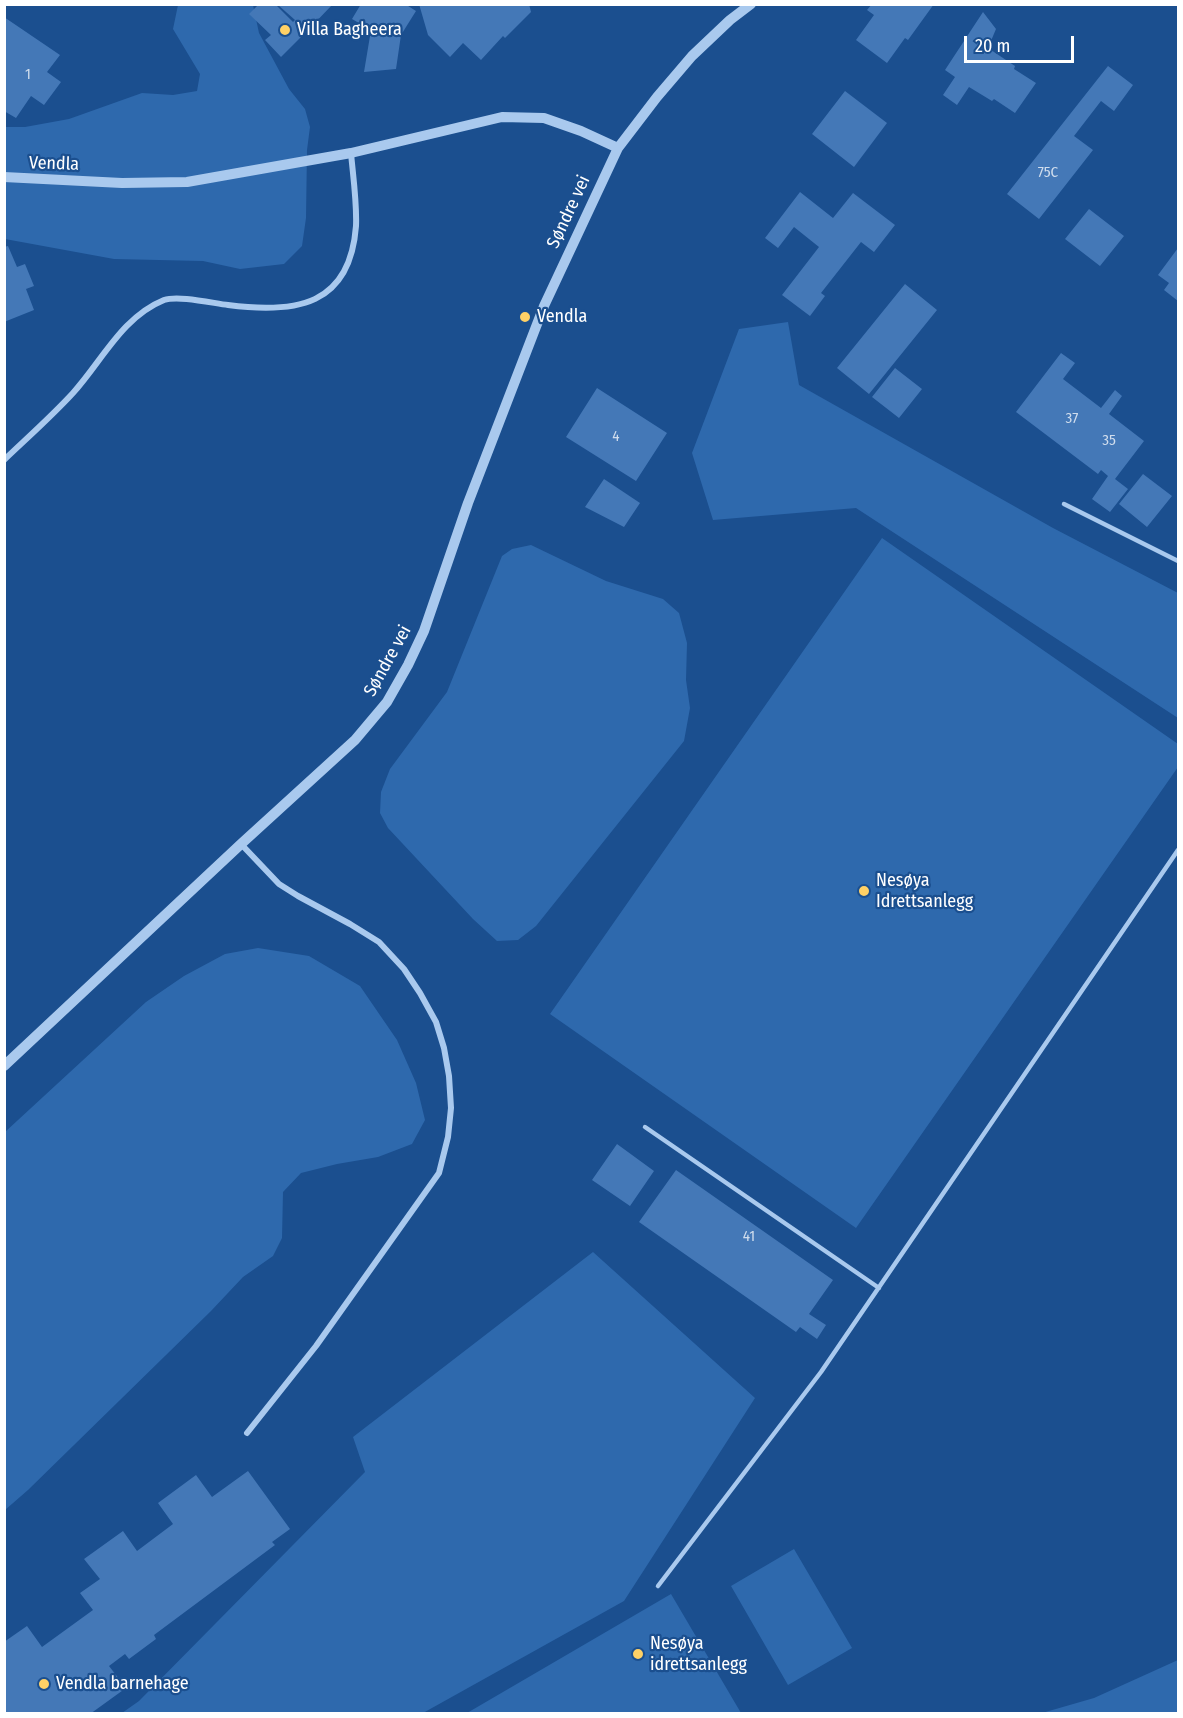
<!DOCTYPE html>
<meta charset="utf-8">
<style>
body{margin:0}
#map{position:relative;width:1183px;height:1718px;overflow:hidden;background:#1b4f8f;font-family:"Fira Sans Condensed",sans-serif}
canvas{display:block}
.frame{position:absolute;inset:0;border:6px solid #fff;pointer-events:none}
.scale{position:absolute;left:964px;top:36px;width:110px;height:27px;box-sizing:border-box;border:3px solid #fff;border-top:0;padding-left:8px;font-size:18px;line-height:21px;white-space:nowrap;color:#fff;-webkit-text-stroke:4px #1b4f8f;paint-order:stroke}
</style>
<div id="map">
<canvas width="1183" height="1718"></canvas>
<div class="frame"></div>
<div class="scale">20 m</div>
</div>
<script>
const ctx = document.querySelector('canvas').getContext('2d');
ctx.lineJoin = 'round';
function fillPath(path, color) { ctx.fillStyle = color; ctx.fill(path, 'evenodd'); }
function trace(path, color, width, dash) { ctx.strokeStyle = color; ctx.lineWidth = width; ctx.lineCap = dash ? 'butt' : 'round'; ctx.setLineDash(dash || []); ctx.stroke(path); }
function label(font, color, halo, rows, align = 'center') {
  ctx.font = font + ' "Fira Sans Condensed",sans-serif'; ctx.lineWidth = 4.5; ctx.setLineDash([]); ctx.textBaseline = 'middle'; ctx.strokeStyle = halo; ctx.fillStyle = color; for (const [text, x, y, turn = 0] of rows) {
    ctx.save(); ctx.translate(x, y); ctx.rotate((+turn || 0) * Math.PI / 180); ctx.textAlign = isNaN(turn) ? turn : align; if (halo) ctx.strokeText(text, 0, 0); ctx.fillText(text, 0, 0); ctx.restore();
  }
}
const green = new Path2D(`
 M 178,5 L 253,5 L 259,33 L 289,89 L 305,109 L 310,127 L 307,150 L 306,218 L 302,246 L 284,264 L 240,269 L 203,261 L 114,259 L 5,239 L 4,127 L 25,127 L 69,119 L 142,93 L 173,95 L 197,91 L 200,74 L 173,29 Z
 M 788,322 L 799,385 L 1053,528 L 1178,593 L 1178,718 L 856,508 L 713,520 L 692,453 L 739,329 Z
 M 882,538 L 1178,744 L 1178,767 L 856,1228 L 550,1014 Z
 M 531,545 L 606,581 L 663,599 L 679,613 L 687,643 L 686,680 L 690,708 L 684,741 L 536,926 L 518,940 L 497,941 L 473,919 L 388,828 L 380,813 L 381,792 L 390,769 L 447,692 L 502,556 L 512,549 Z
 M 258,948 L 309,956 L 360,986 L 397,1040 L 416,1083 L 425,1120 L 412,1144 L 378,1157 L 337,1164 L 301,1173 L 283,1192 L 282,1238 L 273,1256 L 243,1277 L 211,1311 L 28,1490 L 5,1510 L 5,1132 L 146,1002 L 184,976 L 225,954 Z
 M 593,1252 L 755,1398 L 624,1601 L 423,1713 L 122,1713 L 139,1701 L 365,1472 L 353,1437 Z
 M 794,1549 L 852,1648 L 788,1685 L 731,1586 Z
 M 671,1594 L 741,1713 L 467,1713 Z
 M 1178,1660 L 1178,1713 L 1042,1713 L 1094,1698 Z`);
const building = new Path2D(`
 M 259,4 L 275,4 L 293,22 L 295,20 L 277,4 L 333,4 L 309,29 L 306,26 L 303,29 L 306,32 L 281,57 L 265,40 L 271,35 L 249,14 Z
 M 361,4 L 405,4 L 416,11 L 401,35 L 396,69 L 364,72 L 371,30 L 352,19 Z
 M 419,4 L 529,4 L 531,12 L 505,38 L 503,36 L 481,60 L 463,43 L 450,57 L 428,35 Z
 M 872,4 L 934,4 L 908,40 L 905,38 L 887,63 L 856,40 L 874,15 L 867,10 Z
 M 983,12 L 996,29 L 988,48 L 1015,66 L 1014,69 L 1036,83 L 1015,113 L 994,99 L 992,101 L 969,87 L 957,105 L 943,95 L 955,77 L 945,70 Z
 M 4,17 L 60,55 L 47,72 L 61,82 L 44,105 L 31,96 L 16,118 L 4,111 Z
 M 1108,66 L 1133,85 L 1114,111 L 1101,101 L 1074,136 L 1093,150 L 1039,219 L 1007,194 Z
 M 845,91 L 887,123 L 854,167 L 812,134 Z
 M 800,192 L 833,218 L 853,193 L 895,225 L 874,252 L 861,242 L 821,293 L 825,296 L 810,316 L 782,295 L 819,247 L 794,227 L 778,248 L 765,238 Z
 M 1089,209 L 1124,236 L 1100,266 L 1065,239 Z
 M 8,246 L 17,267 L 25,264 L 34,286 L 26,289 L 34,310 L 4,322 L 4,247 Z
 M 1178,248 L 1178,301 L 1164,290 L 1169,283 L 1158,275 Z
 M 905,284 L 937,310 L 869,394 L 837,368 Z
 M 1061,353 L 1075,363 L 1063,379 L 1101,408 L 1115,390 L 1122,396 L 1109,414 L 1144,441 L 1115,479 L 1128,489 L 1110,512 L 1092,499 L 1108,476 L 1101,470 L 1098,474 L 1016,412 Z
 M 895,368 L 922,389 L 899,418 L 872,397 Z
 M 597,388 L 667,433 L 636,481 L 566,437 Z
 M 1143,474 L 1172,496 L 1147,527 L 1119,504 Z
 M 604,479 L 640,503 L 624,527 L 585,507 Z
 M 617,1144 L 654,1171 L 630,1206 L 592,1180 Z
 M 676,1170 L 833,1280 L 809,1314 L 826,1325 L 817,1339 L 800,1327 L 796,1332 L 639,1222 Z
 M 248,1471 L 290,1529 L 272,1542 L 275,1545 L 154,1635 L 156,1639 L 129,1659 L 125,1654 L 109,1666 L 126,1688 L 90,1714 L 4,1714 L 4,1642 L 27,1626 L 42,1647 L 93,1610 L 80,1593 L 100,1579 L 84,1559 L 123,1531 L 137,1551 L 173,1524 L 158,1503 L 196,1475 L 212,1497 Z`);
const service = new Path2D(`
 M 1064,504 L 1178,561
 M 645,1127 L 879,1288
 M 658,1586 L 821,1372 L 1178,850`);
const minor = new Path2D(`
 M 4,460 C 27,438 51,417 73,393 C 102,361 122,317 164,300 C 178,295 212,303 228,305 C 296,314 350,306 356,226 C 357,202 353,176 351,153
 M 241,844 L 279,884 L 298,896 L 350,924 L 379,942 L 404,969 L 420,993 L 436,1022 L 444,1048 L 449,1076 L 451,1108 L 448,1137 L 439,1173 L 316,1346 L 247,1433`);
const tertiary = new Path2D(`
 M 4,177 L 122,183 L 187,182 L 351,153 L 502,117 L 544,118 L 581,131 L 618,148
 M 4,1066 L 241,844 L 355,740 L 387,702 L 408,665 L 424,631 L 468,503 L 544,306 L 618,148 L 657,97 L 692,56 L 730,20 L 751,4`);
const markers = [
 [285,30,6,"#ffd166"],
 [525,317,6,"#ffd166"],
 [864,891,6,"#ffd166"],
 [638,1654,6,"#ffd166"],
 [44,1684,6,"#ffd166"]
];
const numberNames = [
 ["1",28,75],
 ["75C",1048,173],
 ["37",1072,419],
 ["4",616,437],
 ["35",1109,441],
 ["41",749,1237]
];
const poiNames = [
 ["Villa Bagheera",297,30],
 ["Vendla",537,317],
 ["Nesøya",876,881],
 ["Idrettsanlegg",876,902],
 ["Nesøya",650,1644],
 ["idrettsanlegg",650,1665],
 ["Vendla barnehage",56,1684]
];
const streetNames = [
 ["Vendla",54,164,2],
 ["Søndre vei",569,212,-65],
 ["Søndre vei",388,661,-61]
];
fillPath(green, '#2e69ad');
fillPath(building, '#4478b7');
trace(service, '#a9c9ee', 4.5);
trace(minor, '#a9c9ee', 6);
trace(tertiary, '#a9c9ee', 10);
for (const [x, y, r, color] of markers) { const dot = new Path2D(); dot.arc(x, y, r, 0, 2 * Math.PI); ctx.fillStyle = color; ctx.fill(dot); trace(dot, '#1b4f8f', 2); }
label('15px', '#d0dded', null, numberNames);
label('18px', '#fff', '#1b4f8f', poiNames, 'left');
label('18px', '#fff', '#1b4f8f', streetNames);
</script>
